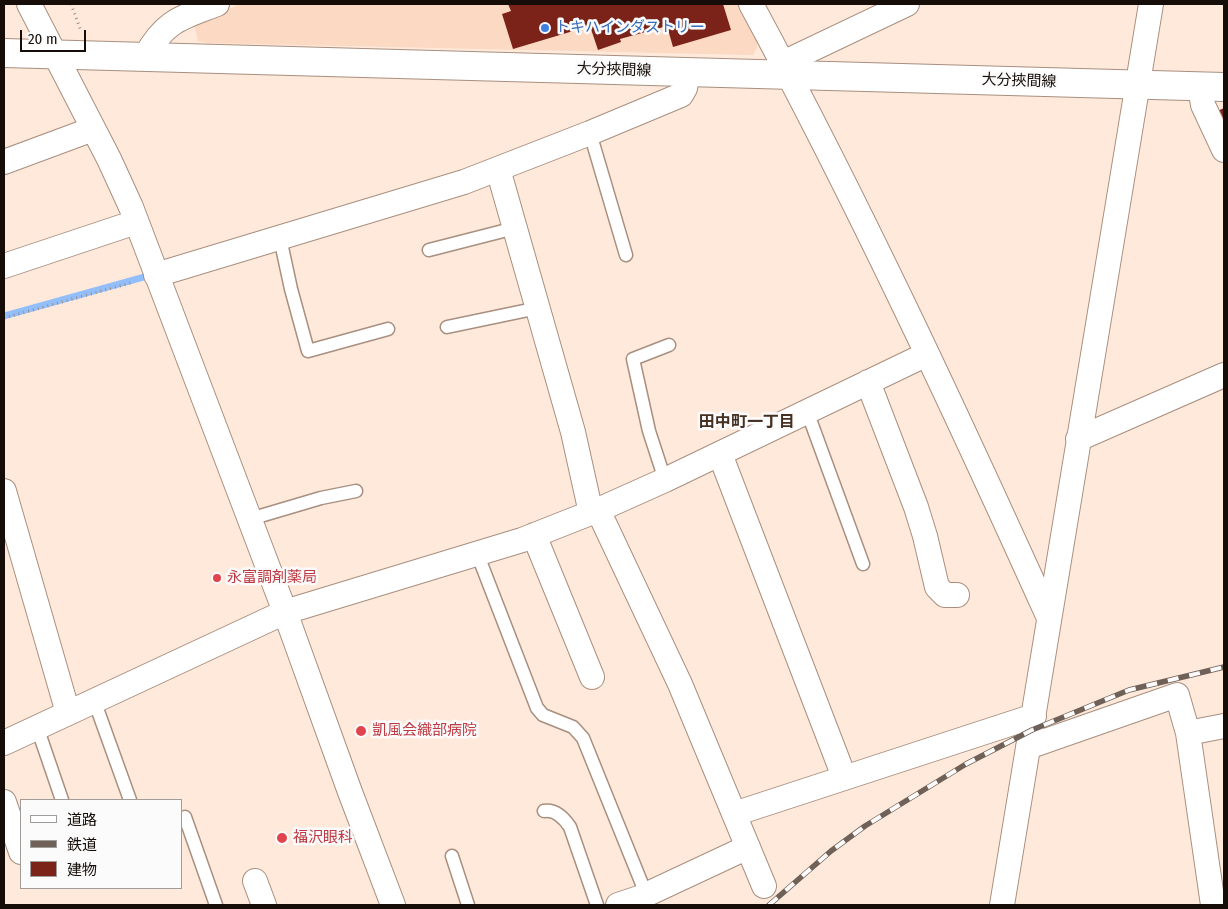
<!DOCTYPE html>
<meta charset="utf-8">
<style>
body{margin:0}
#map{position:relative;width:1228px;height:909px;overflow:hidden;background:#ffe9db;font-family:"Fira Sans Condensed","Noto Sans JP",sans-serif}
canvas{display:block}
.frame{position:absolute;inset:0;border:5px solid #160d08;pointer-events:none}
.legend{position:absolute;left:20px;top:799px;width:162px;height:90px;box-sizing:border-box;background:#fbfbfb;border:1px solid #9f9c9a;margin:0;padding:6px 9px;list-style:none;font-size:15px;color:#160d08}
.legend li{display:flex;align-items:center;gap:10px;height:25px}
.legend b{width:25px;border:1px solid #9f9c9a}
.scale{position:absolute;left:20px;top:30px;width:66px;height:22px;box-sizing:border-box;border:2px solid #160d08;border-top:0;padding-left:6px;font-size:15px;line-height:18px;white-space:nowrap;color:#160d08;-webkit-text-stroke:4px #fbfbfb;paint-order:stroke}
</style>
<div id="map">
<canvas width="1228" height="909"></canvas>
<div class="frame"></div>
<ul class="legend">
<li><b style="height:6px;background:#fff"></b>道路</li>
<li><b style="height:6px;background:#6f6158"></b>鉄道</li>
<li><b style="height:14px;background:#7b2219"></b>建物</li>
</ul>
<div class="scale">20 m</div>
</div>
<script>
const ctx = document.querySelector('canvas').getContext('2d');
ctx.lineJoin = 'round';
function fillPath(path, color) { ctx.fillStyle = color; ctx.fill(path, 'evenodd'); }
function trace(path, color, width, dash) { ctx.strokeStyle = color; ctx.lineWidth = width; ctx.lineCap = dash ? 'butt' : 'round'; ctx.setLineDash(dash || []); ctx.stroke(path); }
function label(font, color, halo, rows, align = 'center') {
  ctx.font = font + ' "Fira Sans Condensed","Noto Sans JP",sans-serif'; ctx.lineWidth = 5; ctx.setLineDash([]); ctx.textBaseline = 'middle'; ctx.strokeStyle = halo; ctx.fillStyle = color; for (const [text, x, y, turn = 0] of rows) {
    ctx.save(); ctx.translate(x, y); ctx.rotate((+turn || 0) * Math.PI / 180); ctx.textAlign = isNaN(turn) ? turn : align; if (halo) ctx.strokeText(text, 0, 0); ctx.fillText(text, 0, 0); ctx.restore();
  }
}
const built = new Path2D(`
 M 240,4 L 456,4 L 457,5 L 460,4 L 739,4 L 757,39 L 757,47 L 753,55 L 208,43 L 198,41 L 194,24 Z`);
const stream = new Path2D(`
 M 4,316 L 144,277`);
const building = new Path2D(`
 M 508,4 L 723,4 L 731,30 L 673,47 L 667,26 L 620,39 L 621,42 L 598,50 L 590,26 L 513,49 L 502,14 L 511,11 Z
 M 1224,108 L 1224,139 L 1213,113 Z`);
const path = new Path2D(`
 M 71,4 L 81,31
 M 4,318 L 134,282`);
const service = new Path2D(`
 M 590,133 L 626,255
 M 280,238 L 291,289 L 308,351 L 388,329
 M 429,250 L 515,228
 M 447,327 L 538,308
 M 807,411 L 863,564
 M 665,480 L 649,431 L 633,359 L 669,345
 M 250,519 L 321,498 L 356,491
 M 477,553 L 537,708 L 543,715 L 573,727 L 583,738 L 646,894
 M 94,700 L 130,800
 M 37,727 L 62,800
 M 544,811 C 556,809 564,818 570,827 L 597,905
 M 185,817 L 216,905
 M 452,856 L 468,905`);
const minor = new Path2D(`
 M 29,4 L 109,159 L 131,207 L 285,612 L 350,792 L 393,905
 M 751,4 C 859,204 955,410 1049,618
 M 145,57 C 165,20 181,18 217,4
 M 783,63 L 907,4
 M 1200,86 L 1203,105 L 1224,150
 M 4,162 L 93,129
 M 498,169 L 573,432 L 591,513
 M 4,266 L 136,222
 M 156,275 L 464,182 L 590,133 L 681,95 L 685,88 L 688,72
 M 868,382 L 916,507 L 925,536 L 937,587 L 945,595 L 957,595
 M 1078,439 L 1224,375
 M 720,454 L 841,769
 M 4,491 L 68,713
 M 598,510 L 680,684 L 764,886
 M 534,535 L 592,677
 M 1188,733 L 1224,726
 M 4,743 L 285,612 L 522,540 L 598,510 L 665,480 L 927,354
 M 1028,747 L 1177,695 L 1188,733 L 1213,905
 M 4,802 L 21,852
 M 734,814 L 1034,716
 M 255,881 L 264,905
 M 618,905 L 639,898 L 748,847
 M 1002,905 L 1151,4`);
const secondary = new Path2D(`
 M 4,53 L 1224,87`);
const rail = new Path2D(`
 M 769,905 L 831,851 L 865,826 L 966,764 L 1032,730 L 1129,690 L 1224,667`);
const markers = [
 [545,28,5,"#3f7fe0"],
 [217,578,5,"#e0444e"],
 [361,731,6,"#e0444e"],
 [282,838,6,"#e0444e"]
];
const shopNames = [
 ["トキハインダストリー",555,28]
];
const streetNames = [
 ["大分挾間線",614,70,2],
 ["大分挾間線",1019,81,2]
];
const healthNames = [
 ["永富調剤薬局",227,578],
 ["凱風会織部病院",372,731],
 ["福沢眼科",293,838]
];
const neighbourhoodNames = [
 ["田中町一丁目",747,423]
];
fillPath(built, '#fbd9c3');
trace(stream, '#93befc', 7);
fillPath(building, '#7b2219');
trace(service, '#a88f7f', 15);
trace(minor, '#a88f7f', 26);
trace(secondary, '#a88f7f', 30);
trace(path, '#9e8e83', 3, [1, 4]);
trace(service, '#fff', 12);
trace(minor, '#fff', 24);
trace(secondary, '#fff', 28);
trace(rail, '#6f6158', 5.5);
trace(rail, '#fbfbfb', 4, [11]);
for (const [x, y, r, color] of markers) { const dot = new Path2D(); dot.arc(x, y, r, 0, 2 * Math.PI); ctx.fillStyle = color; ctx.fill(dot); trace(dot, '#fbfbfb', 2); }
label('15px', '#366cbe', '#fbfbfb', shopNames, 'left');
label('15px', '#160d08', '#fbfbfb', streetNames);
label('15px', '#be3a42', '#fbfbfb', healthNames, 'left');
label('bold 16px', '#442f21', '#fbfbfb', neighbourhoodNames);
</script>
